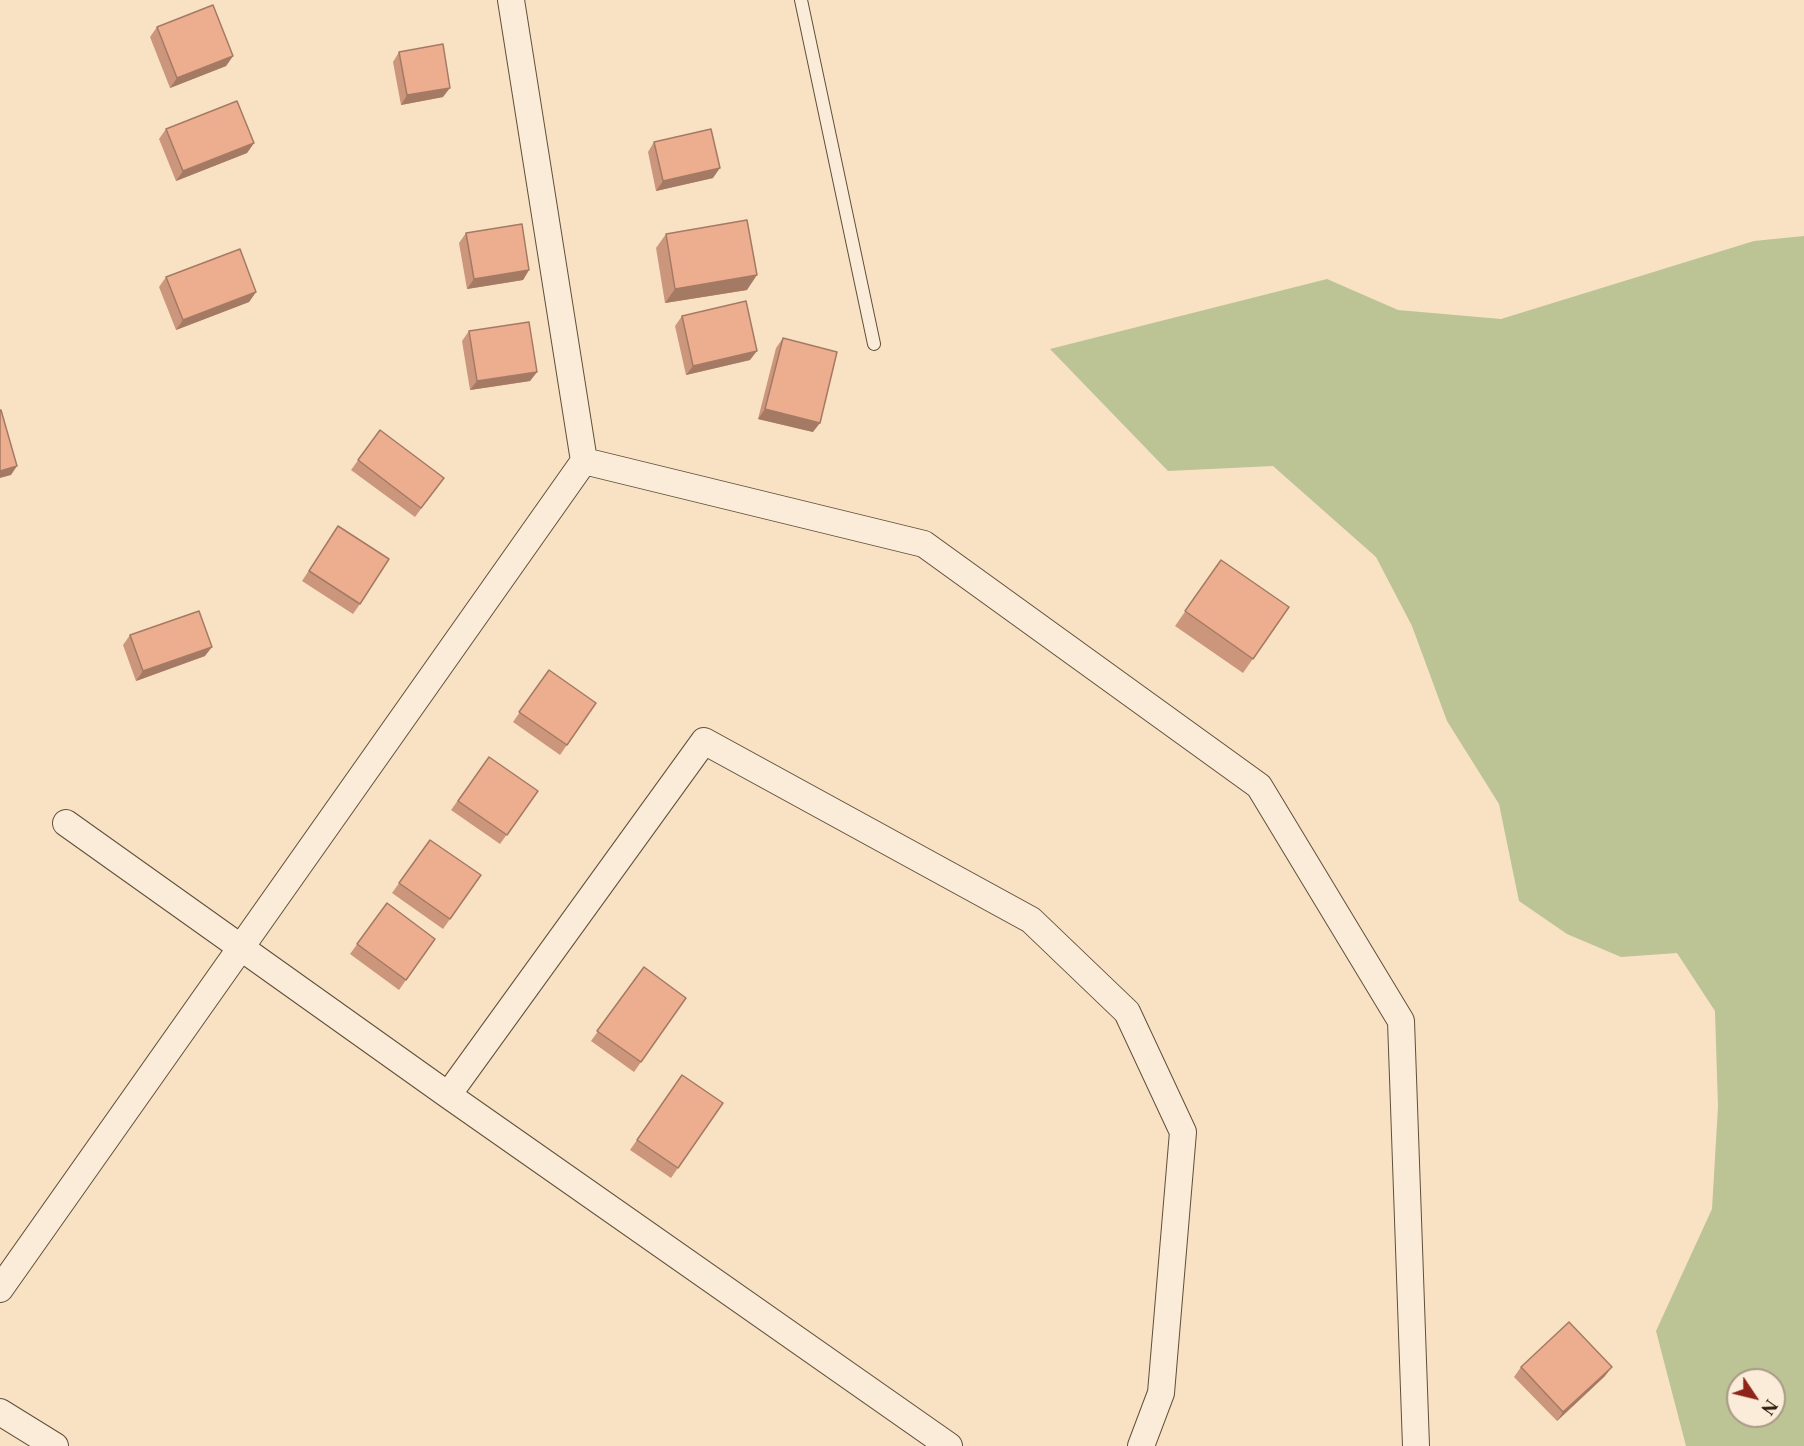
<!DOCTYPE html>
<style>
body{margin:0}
#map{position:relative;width:1804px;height:1446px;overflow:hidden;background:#f8e2c3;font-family:"Libre Caslon Text",serif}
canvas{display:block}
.north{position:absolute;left:1726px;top:1368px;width:60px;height:60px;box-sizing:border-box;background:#faecd8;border:2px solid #a89a87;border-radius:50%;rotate:125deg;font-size:16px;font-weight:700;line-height:24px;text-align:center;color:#2e1e0e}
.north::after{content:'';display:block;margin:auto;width:21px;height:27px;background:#8f2418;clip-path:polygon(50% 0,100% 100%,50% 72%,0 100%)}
</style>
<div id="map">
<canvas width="1804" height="1446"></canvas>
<div class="north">N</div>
</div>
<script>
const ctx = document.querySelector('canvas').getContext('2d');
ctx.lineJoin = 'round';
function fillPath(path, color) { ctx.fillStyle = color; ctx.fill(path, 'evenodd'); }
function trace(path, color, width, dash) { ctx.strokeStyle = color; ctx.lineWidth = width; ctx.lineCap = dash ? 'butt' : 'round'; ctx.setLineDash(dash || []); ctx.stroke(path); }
const green = new Path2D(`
 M 1804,236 L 1804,1446 L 1686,1446 L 1656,1331 L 1712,1209 L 1718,1107 L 1715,1011 L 1677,953 L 1621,957 L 1567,934 L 1519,901 L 1499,804 L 1447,721 L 1412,626 L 1376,557 L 1273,466 L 1168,471 L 1050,349 L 1327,279 L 1398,310 L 1501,319 L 1754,241 ZM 1738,1380 L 1774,1380 L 1774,1416 L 1738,1416 Z`);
const lane = new Path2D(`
 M 801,0 L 874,344`);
const street = new Path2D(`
 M 511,0 L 584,461 L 924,544 L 1259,786 L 1401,1021 L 1416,1446
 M 66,823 L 448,1095 L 949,1446
 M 448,1095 L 704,741 L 1031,920 L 1127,1012 L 1183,1132 L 1161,1393 L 1141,1446
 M 0,1289 L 584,461
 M 0,1412 L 55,1446`);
const wall = new Path2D(`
 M 157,27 L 233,56 L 226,66 L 170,88 L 150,37 Z
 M 399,52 L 443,97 L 401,105 L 393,62 Z
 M 166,129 L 254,143 L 247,153 L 176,181 L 159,139 Z
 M 654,142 L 713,178 L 656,191 L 648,152 Z
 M 466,233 L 529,270 L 523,280 L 467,289 L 459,243 Z
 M 666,234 L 747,290 L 665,303 L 656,248 Z
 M 166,277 L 256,292 L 249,302 L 176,330 L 159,287 Z
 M 682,316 L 750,360 L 686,375 L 675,326 Z
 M 469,331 L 537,372 L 530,381 L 470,390 L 462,341 Z
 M 783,338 L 813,432 L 758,419 L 776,348 Z
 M 380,430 L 444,478 L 415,517 L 351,470 Z
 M 338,526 L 360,604 L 353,614 L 302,581 Z
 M 1221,560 L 1289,607 L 1243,673 L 1175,626 Z
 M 130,635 L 205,656 L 136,681 L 123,645 Z
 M 549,670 L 596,703 L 560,755 L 513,722 Z
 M 489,757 L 538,791 L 500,844 L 451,810 Z
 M 430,840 L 481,875 L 443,929 L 392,893 Z
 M 387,903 L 435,939 L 399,990 L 350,954 Z
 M 644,967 L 686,998 L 634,1072 L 591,1041 Z
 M 682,1075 L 723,1103 L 671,1178 L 630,1150 Z
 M 1521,1367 L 1605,1376 L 1557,1421 L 1514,1377 Z`);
const shadedWall = new Path2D(`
 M 233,56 L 226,66 L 170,88 L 177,78 Z
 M 450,88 L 443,97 L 401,105 L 407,95 Z
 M 254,143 L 247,153 L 176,181 L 183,171 Z
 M 720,168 L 713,178 L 656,191 L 663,181 Z
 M 529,270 L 523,280 L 467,289 L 474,279 Z
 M 757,275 L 747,290 L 665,303 L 675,289 Z
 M 256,292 L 249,302 L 176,330 L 183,320 Z
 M 757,351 L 750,360 L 686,375 L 693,366 Z
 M 537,372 L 530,381 L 470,390 L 477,381 Z
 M 765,409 L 820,423 L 813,432 L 758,419 Z
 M 17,466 L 11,475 L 0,478 L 0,471 Z
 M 212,647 L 205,656 L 136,681 L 143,671 Z
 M 1612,1367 L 1605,1376 L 1557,1421 L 1563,1412 Z`);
const building = new Path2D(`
 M 213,5 L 233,56 L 177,78 L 157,27 Z
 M 443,44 L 450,88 L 407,95 L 399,52 Z
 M 237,101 L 254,143 L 183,171 L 166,129 Z
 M 711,129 L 720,168 L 663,181 L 654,142 Z
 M 747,220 L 757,275 L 675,289 L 666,234 Z
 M 522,224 L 529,270 L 474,279 L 466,233 Z
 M 240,249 L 256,292 L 183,320 L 166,277 Z
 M 746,301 L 757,351 L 693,366 L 682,316 Z
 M 529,322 L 537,372 L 477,381 L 469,331 Z
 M 783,338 L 837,352 L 820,423 L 765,409 Z
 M 0,410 L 1,410 L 17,466 L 0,471 Z
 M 380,430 L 444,478 L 421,508 L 358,460 Z
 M 338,526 L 389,559 L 360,604 L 309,571 Z
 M 1221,560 L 1289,607 L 1253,659 L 1185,611 Z
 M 199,611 L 212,647 L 143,671 L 130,635 Z
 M 549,670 L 596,703 L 567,745 L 519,712 Z
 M 489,757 L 538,791 L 507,835 L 458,801 Z
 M 430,840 L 481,875 L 450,919 L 399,883 Z
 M 387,903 L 435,939 L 406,980 L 357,944 Z
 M 644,967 L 686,998 L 641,1062 L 597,1031 Z
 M 682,1075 L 723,1103 L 678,1168 L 637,1140 Z
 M 1569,1322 L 1612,1367 L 1563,1412 L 1521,1367 Z`);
fillPath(green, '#bcc394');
trace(lane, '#604f3b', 14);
trace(street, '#604f3b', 28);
trace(lane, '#faecd8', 12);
trace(street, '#faecd8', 26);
fillPath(wall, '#cb967b');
fillPath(shadedWall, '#a57a64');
fillPath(building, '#ecae8f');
trace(building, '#a57a64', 1.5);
</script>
